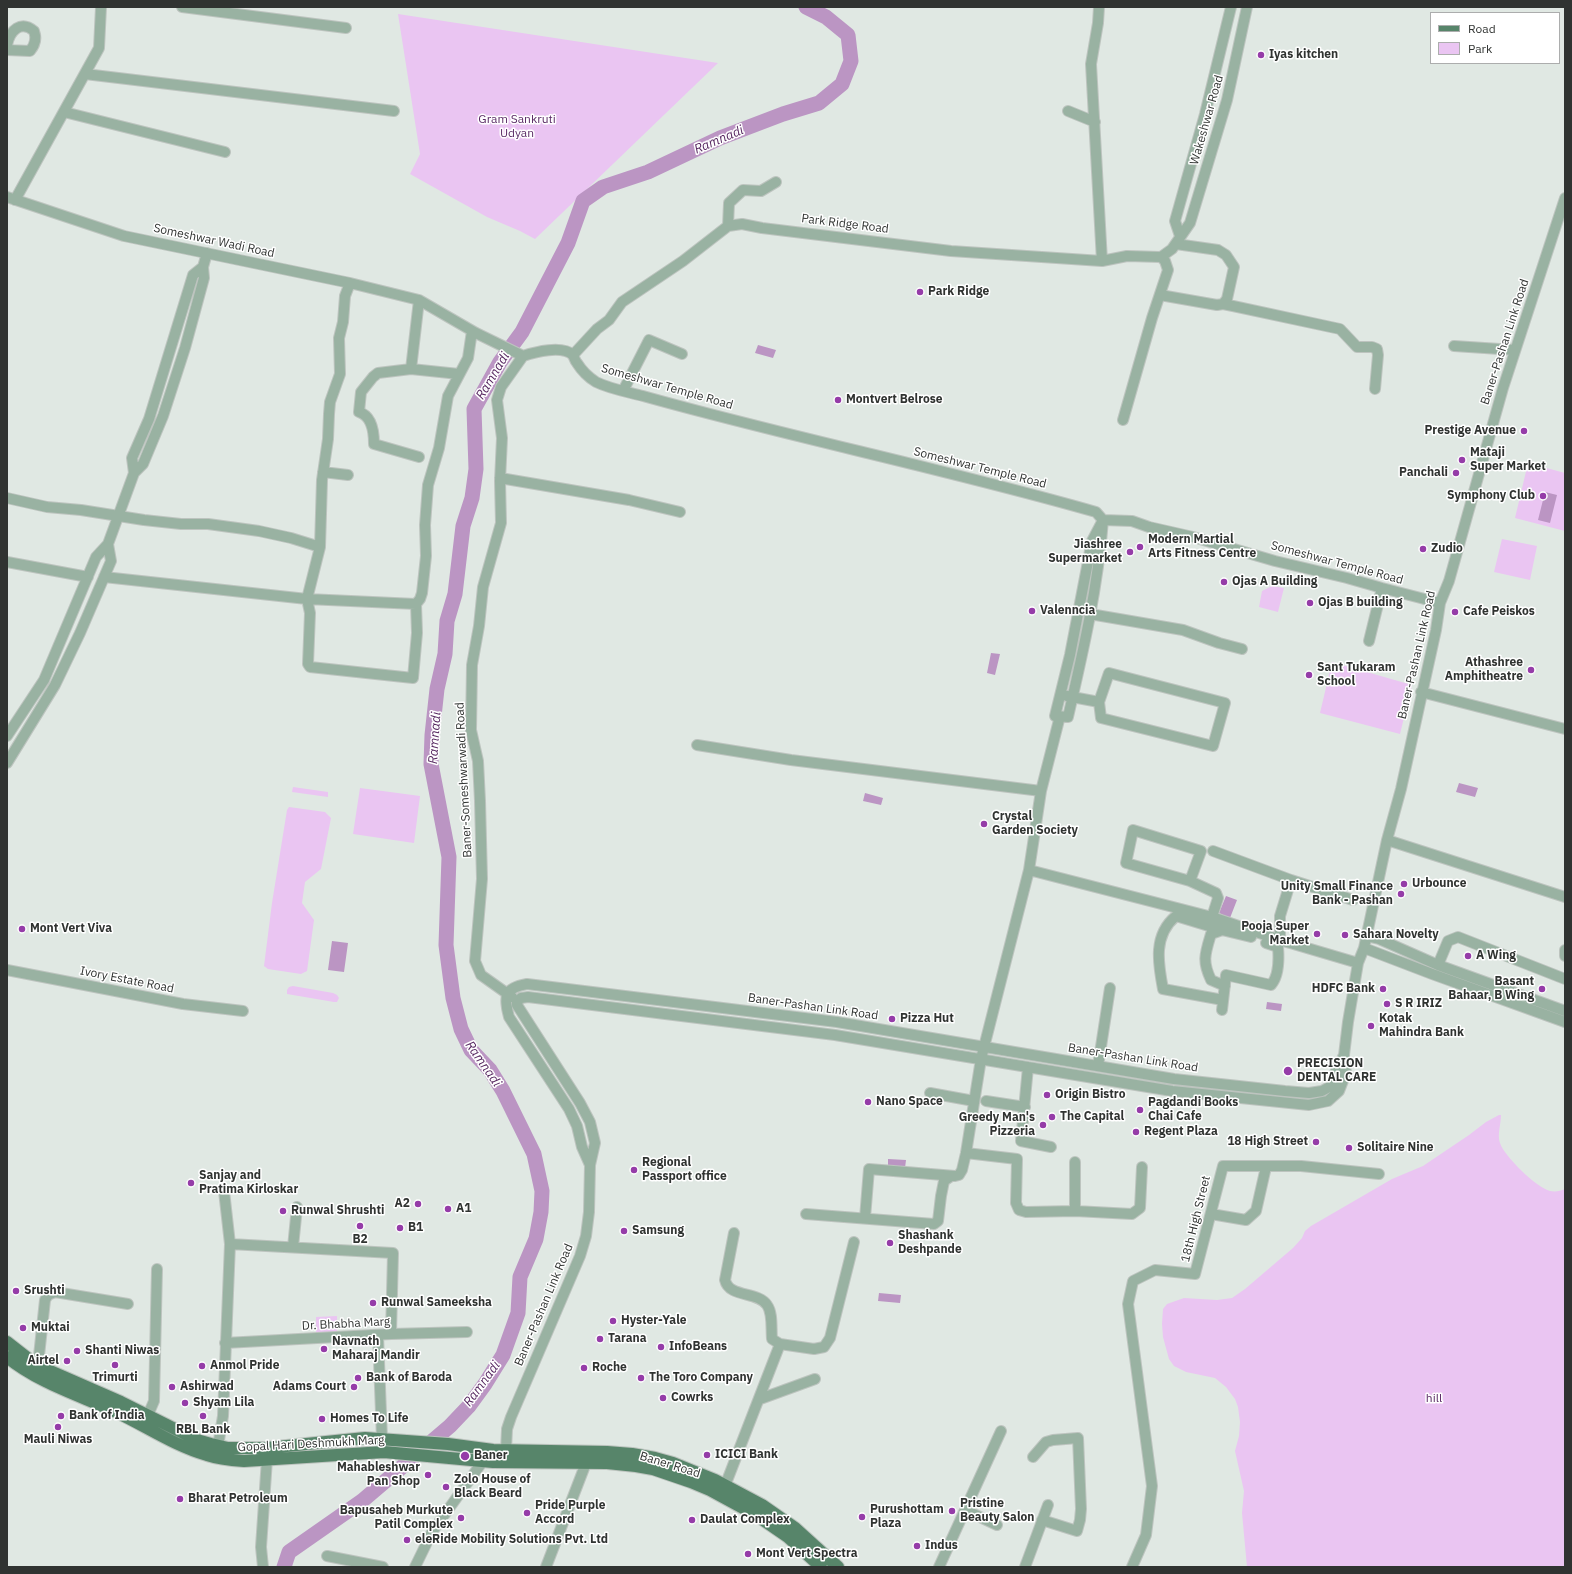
<!DOCTYPE html>
<style>
body{margin:0}
#map{position:relative;width:1572px;height:1574px;overflow:hidden;background:#e0e8e3;font-family:"IBM Plex Sans",sans-serif}
canvas{display:block}
.frame{position:absolute;inset:0;border:8px solid #303331;pointer-events:none}
.legend{position:absolute;left:1430px;top:12px;width:130px;height:52px;box-sizing:border-box;background:#fff;border:1px solid #acadad;margin:0;padding:5px 7px;list-style:none;font-size:12px;color:#303331}
.legend li{display:flex;align-items:center;gap:8px;height:20px}
.legend b{width:20px;border:1px solid #acadad}
</style>
<div id="map">
<canvas width="1572" height="1574"></canvas>
<div class="frame"></div>
<ul class="legend">
<li><b style="height:5px;background:#57856a"></b>Road</li>
<li><b style="height:11px;background:#eac5f2"></b>Park</li>
</ul>
</div>
<script>
const ctx = document.querySelector('canvas').getContext('2d');
ctx.lineJoin = 'round';
function fillPath(path, color) { ctx.fillStyle = color; ctx.fill(path, 'evenodd'); }
function trace(path, color, width, dash) { ctx.strokeStyle = color; ctx.lineWidth = width; ctx.lineCap = dash ? 'butt' : 'round'; ctx.setLineDash(dash || []); ctx.stroke(path); }
function label(font, color, halo, rows, align = 'center') {
  ctx.font = font + ' "IBM Plex Sans",sans-serif'; ctx.lineWidth = 3; ctx.setLineDash([]); ctx.textBaseline = 'middle'; ctx.strokeStyle = halo; ctx.fillStyle = color; for (const [text, x, y, turn = 0] of rows) {
    ctx.save(); ctx.translate(x, y); ctx.rotate((+turn || 0) * Math.PI / 180); ctx.textAlign = isNaN(turn) ? turn : align; if (halo) ctx.strokeText(text, 0, 0); ctx.fillText(text, 0, 0); ctx.restore();
  }
}
const green = new Path2D(`
 M 398,14 L 718,63 L 535,239 L 520,231 L 487,217 L 410,174 L 420,154 Z
 M 1528,463 L 1565,473 L 1565,531 L 1515,518 Z
 M 1502,539 L 1537,546 L 1530,580 L 1494,572 Z
 M 1272,586 L 1284,588 L 1278,612 L 1259,607 L 1262,591 Z
 M 1332,662 L 1412,685 L 1400,734 L 1320,713 Z
 M 293,787 L 328,792 L 328,797 L 292,792 Z
 M 360,788 L 420,796 L 414,843 L 353,834 Z
 M 289,807 L 325,812 L 331,818 L 321,869 L 305,882 L 302,903 L 314,920 L 307,971 L 301,974 L 268,969 L 264,966 L 272,903 L 287,810 Z
 M 293,986 L 333,993 L 337,995 L 339,998 L 337,1002 L 334,1002 L 287,994 L 287,990 L 289,987 Z
 M 1499,1115 L 1501,1115 C 1501,1124 1497,1135 1500,1143 C 1504,1156 1537,1188 1550,1191 C 1556,1192 1560,1191 1565,1189 L 1565,1567 L 1247,1567 L 1242,1513 L 1244,1491 L 1235,1451 L 1239,1436 L 1240,1422 L 1238,1407 L 1235,1399 L 1226,1387 L 1215,1378 L 1186,1372 L 1174,1366 L 1169,1359 L 1163,1337 L 1162,1324 L 1163,1309 L 1167,1304 L 1184,1298 L 1217,1300 L 1232,1298 L 1245,1289 L 1293,1248 L 1302,1238 L 1305,1231 L 1311,1226 L 1392,1179 L 1423,1166 L 1469,1135 L 1486,1122 Z
 M 337,1316 L 337,1333 L 316,1333 L 316,1317 Z`);
const water = new Path2D(`
 M 758,345 L 776,350 L 773,358 L 755,353 Z
 M 1545,492 L 1557,495 L 1550,523 L 1538,520 Z
 M 991,653 L 1000,654 L 995,675 L 987,673 Z
 M 1459,783 L 1478,788 L 1475,797 L 1456,792 Z
 M 865,793 L 883,798 L 881,805 L 863,801 Z
 M 1226,896 L 1237,900 L 1230,918 L 1219,913 Z
 M 332,941 L 348,943 L 344,972 L 328,970 Z
 M 1267,1002 L 1282,1004 L 1281,1011 L 1266,1009 Z
 M 888,1159 L 906,1160 L 905,1168 L 888,1167 Z
 M 879,1293 L 901,1295 L 900,1303 L 878,1301 Z`);
const river = new Path2D(`
 M 284,1567 L 289,1552 L 362,1501 L 450,1426 L 469,1406 L 485,1384 L 503,1355 L 518,1313 L 520,1277 L 536,1239 L 541,1212 L 542,1191 L 534,1154 L 503,1091 L 490,1070 L 471,1050 L 461,1029 L 453,998 L 446,945 L 449,857 L 431,764 L 432,735 L 437,689 L 445,654 L 447,621 L 455,594 L 463,526 L 472,498 L 476,469 L 474,409 L 500,362 L 522,332 L 568,243 L 583,201 L 603,187 L 648,172 L 720,138 L 783,114 L 819,103 L 842,84 L 851,61 L 848,35 L 826,17 L 806,7`);
const minor = new Path2D(`
 M 182,7 L 346,28
 M 1099,7 L 1098,23 L 1091,64 L 1102,261
 M 7,45 C 10,30 21,20 34,31 C 37,39 35,45 30,51 L 7,50
 M 85,74 L 394,111
 M 1068,111 L 1095,122
 M 64,112 L 225,152
 M 7,197 L 124,236 L 350,283 L 419,300 L 476,333 L 523,356
 M 15,200 L 99,48 L 101,7
 M 728,226 L 729,203 L 743,190 L 761,191 L 776,182
 M 1180,236 L 1175,221 L 1205,114 L 1231,7
 M 1176,244 L 1218,250 L 1226,255 L 1234,267 L 1227,299 L 1223,304
 M 1161,257 L 1172,249 L 1190,223 L 1227,100 L 1247,7
 M 1160,295 L 1217,305 L 1223,304 L 1233,306 L 1340,329 L 1357,347 L 1372,347 L 1377,349 L 1378,355 L 1375,389
 M 1454,346 L 1515,350
 M 573,355 L 597,329 L 609,320 L 622,302 L 683,261 L 728,226 L 742,224 L 762,228 L 951,251 L 1102,261 L 1127,256 L 1161,257
 M 523,356 C 535,352 562,345 573,355 C 574,357 575,361 577,363 C 582,371 588,377 596,382 C 610,389 628,392 643,396 C 793,438 946,469 1096,512 L 1103,520 L 1132,521 L 1149,527 L 1193,537 L 1275,561 L 1347,578 L 1382,588 L 1440,603
 M 411,369 L 419,300
 M 623,391 L 649,340 L 682,354
 M 1123,420 L 1152,318 L 1168,270 L 1165,261 L 1161,257
 M 419,457 L 374,444 C 374,431 372,416 359,412 L 361,392 L 373,377 L 378,373 L 411,369 L 459,374
 M 323,472 L 348,475
 M 134,473 L 132,458 L 149,419 L 193,275 L 203,267
 M 500,478 L 629,500 L 680,512
 M 7,498 L 47,507 L 81,510 L 144,520 L 181,524 L 208,524 L 259,531 L 291,538 L 320,547 L 307,599 L 416,604
 M 1103,520 C 1098,587 1083,652 1068,717 L 1055,716 L 1070,655 L 1092,541 Z
 M 108,544 L 134,473 L 143,464 L 163,416 L 185,348 L 204,278 L 203,267 L 207,253
 M 320,547 L 322,480 L 328,439 L 329,414 L 330,402 L 340,374 L 339,338 L 343,322 L 345,296 L 350,283
 M 7,562 L 88,577
 M 104,577 L 307,599 L 310,613 L 308,664 L 310,667 L 413,678 L 417,633 L 416,604 L 420,599 L 422,593 L 426,556 L 425,525 L 428,485 L 439,448 L 448,396 L 468,358 L 472,331
 M 1090,614 L 1183,630 L 1219,643 L 1242,649
 M 1369,641 L 1382,588
 M 1109,673 L 1225,703 L 1213,746 L 1101,718 L 1099,702 Z
 M 1421,692 L 1565,729
 M 1067,696 L 1099,702
 M 7,736 L 44,680 L 96,557 L 108,544 L 111,561 L 80,633 L 55,685 L 7,763
 M 697,745 L 791,760 L 1041,791
 M 1133,830 L 1201,851 L 1190,881 L 1126,863 Z
 M 1387,840 L 1565,897
 M 1213,851 L 1291,880 L 1280,916 L 1280,940
 M 1029,870 L 1212,917 L 1280,940 L 1358,963
 M 1291,880 L 1353,900
 M 1190,881 L 1216,893 L 1218,898 L 1212,917
 M 1222,930 L 1176,916 C 1153,935 1158,963 1163,989 L 1223,1000
 M 1366,936 L 1379,939 L 1438,965 L 1565,1011
 M 1364,948 L 1432,974 L 1565,1022
 M 1565,950 L 1565,956
 M 1438,965 L 1448,941 L 1458,937 L 1565,979
 M 7,970 L 183,1004 L 243,1011
 M 1225,986 L 1211,980 C 1202,961 1205,954 1211,934 L 1222,930 L 1251,937
 M 512,997 L 481,975 L 475,961 L 482,879 L 480,801 L 478,761 L 471,730 L 472,665 L 479,626 L 483,587 L 501,523 L 500,481 L 502,438 L 497,400 L 501,387 L 523,356
 M 1222,1010 L 1226,975 L 1271,985 C 1279,976 1279,959 1278,947 L 1266,943
 M 1098,1066 L 1110,988
 M 1028,1067 L 1021,1141 L 1051,1147
 M 930,1093 L 974,1101
 M 986,1101 L 1025,1107
 M 966,1153 L 1017,1159 L 1016,1203 L 1019,1210 L 1026,1212 L 1075,1211
 M 1075,1162 L 1075,1211 L 1132,1214 L 1140,1208 L 1142,1167
 M 590,1165 L 582,1147 L 577,1126 L 569,1109 L 509,1017 C 503,995 505,988 527,984 L 837,1022 L 1174,1079 L 1285,1091 L 1309,1093 L 1322,1091 L 1331,1086 L 1336,1070 L 1344,1055
 M 806,1214 L 934,1224 L 938,1221 L 941,1196 L 944,1181 L 951,1176
 M 1211,1214 L 1246,1220 L 1256,1211 L 1266,1167
 M 865,1218 L 869,1169 L 955,1176 L 959,1175 L 962,1170 L 966,1153 L 981,1059 L 1029,870 L 1041,791 L 1060,716
 M 734,1233 L 725,1280 C 729,1298 758,1291 767,1305 C 773,1313 771,1329 772,1339 L 780,1344
 M 230,1244 L 393,1253 L 391,1334
 M 293,1247 L 297,1207
 M 378,1335 L 382,1439
 M 225,1343 L 391,1334 L 467,1332
 M 38,1365 L 45,1300 L 48,1295 L 55,1292 L 128,1304
 M 760,1399 L 815,1379
 M 148,1415 L 154,1401 L 157,1269
 M 218,1446 L 223,1416 L 230,1244 L 224,1191
 M 506,1450 L 507,1429 L 511,1417 L 580,1256 L 586,1236 L 589,1212 L 590,1165 L 595,1143 L 590,1122 L 580,1103 L 517,1005 L 517,1002 L 521,998 L 528,997 L 835,1035 L 1172,1091 L 1309,1105 L 1328,1101 L 1339,1091 L 1346,1073 L 1344,1055 L 1348,1022 L 1358,963 L 1364,948 L 1387,840 L 1401,789 L 1436,630 L 1440,603 L 1449,581 L 1503,388 L 1565,198
 M 1033,1457 L 1046,1442 L 1053,1440 L 1078,1438 L 1081,1509 L 1080,1520 L 1077,1531 L 1042,1520
 M 723,1491 L 780,1344 L 814,1349 L 824,1347 L 830,1338 L 854,1242
 M 965,1510 L 997,1525
 M 327,1556 L 383,1567
 M 263,1567 L 261,1547 L 267,1459
 M 415,1567 L 432,1532 L 483,1461
 M 546,1567 L 586,1463
 M 939,1567 L 1001,1431
 M 1025,1567 L 1048,1505
 M 1132,1567 L 1146,1535 L 1152,1486 L 1128,1304 L 1133,1281 L 1155,1270 L 1195,1274 L 1223,1166 L 1301,1166 L 1379,1174`);
const major = new Path2D(`
 M 7,1342 L 30,1360 L 50,1371 L 121,1402 L 197,1440 L 211,1444 L 228,1448 L 267,1448 L 365,1438 L 448,1444 L 493,1450 L 607,1452 L 632,1454 L 655,1458 L 673,1463 L 715,1480 L 762,1505 L 795,1528 L 838,1567
 M 7,1357 C 39,1383 79,1395 116,1412 C 146,1426 175,1446 207,1455 C 219,1459 231,1460 244,1461 L 384,1452 L 493,1462 L 607,1463 L 636,1466 L 653,1469 L 691,1482 L 710,1490 L 756,1515 L 788,1537 L 821,1567`);
const markers = [
 [1261,55,4,"#953ca8"],
 [920,292,4,"#953ca8"],
 [838,400,4,"#953ca8"],
 [1524,431,4,"#953ca8"],
 [1462,460,4,"#953ca8"],
 [1456,473,4,"#953ca8"],
 [1543,496,4,"#953ca8"],
 [1140,547,4,"#953ca8"],
 [1423,549,4,"#953ca8"],
 [1130,552,4,"#953ca8"],
 [1224,582,4,"#953ca8"],
 [1310,603,4,"#953ca8"],
 [1032,611,4,"#953ca8"],
 [1455,612,4,"#953ca8"],
 [1531,670,4,"#953ca8"],
 [1309,675,4,"#953ca8"],
 [984,824,4,"#953ca8"],
 [1404,884,4,"#953ca8"],
 [1401,894,4,"#953ca8"],
 [22,929,4,"#953ca8"],
 [1317,934,4,"#953ca8"],
 [1345,935,4,"#953ca8"],
 [1468,956,4,"#953ca8"],
 [1383,989,4,"#953ca8"],
 [1542,989,4,"#953ca8"],
 [1387,1004,4,"#953ca8"],
 [892,1019,4,"#953ca8"],
 [1371,1026,4,"#953ca8"],
 [1288,1071,5,"#953ca8"],
 [1047,1095,4,"#953ca8"],
 [868,1102,4,"#953ca8"],
 [1140,1110,4,"#953ca8"],
 [1052,1117,4,"#953ca8"],
 [1043,1125,4,"#953ca8"],
 [1136,1132,4,"#953ca8"],
 [1316,1142,4,"#953ca8"],
 [1349,1148,4,"#953ca8"],
 [634,1170,4,"#953ca8"],
 [191,1183,4,"#953ca8"],
 [418,1204,4,"#953ca8"],
 [448,1209,4,"#953ca8"],
 [283,1211,4,"#953ca8"],
 [360,1226,4,"#953ca8"],
 [400,1228,4,"#953ca8"],
 [624,1231,4,"#953ca8"],
 [890,1243,4,"#953ca8"],
 [16,1291,4,"#953ca8"],
 [373,1303,4,"#953ca8"],
 [613,1321,4,"#953ca8"],
 [23,1328,4,"#953ca8"],
 [600,1339,4,"#953ca8"],
 [661,1347,4,"#953ca8"],
 [324,1349,4,"#953ca8"],
 [77,1351,4,"#953ca8"],
 [67,1361,4,"#953ca8"],
 [115,1365,4,"#953ca8"],
 [202,1366,4,"#953ca8"],
 [584,1368,4,"#953ca8"],
 [358,1378,4,"#953ca8"],
 [641,1378,4,"#953ca8"],
 [172,1387,4,"#953ca8"],
 [354,1387,4,"#953ca8"],
 [663,1398,4,"#953ca8"],
 [185,1403,4,"#953ca8"],
 [61,1416,4,"#953ca8"],
 [203,1416,4,"#953ca8"],
 [322,1419,4,"#953ca8"],
 [58,1427,4,"#953ca8"],
 [707,1455,4,"#953ca8"],
 [465,1456,5,"#953ca8"],
 [428,1475,4,"#953ca8"],
 [446,1487,4,"#953ca8"],
 [180,1499,4,"#953ca8"],
 [952,1511,4,"#953ca8"],
 [527,1513,4,"#953ca8"],
 [862,1517,4,"#953ca8"],
 [461,1518,4,"#953ca8"],
 [692,1520,4,"#953ca8"],
 [407,1540,4,"#953ca8"],
 [917,1546,4,"#953ca8"],
 [748,1554,4,"#953ca8"]
];
const poiNames = [
 ["Iyas kitchen",1269,55],
 ["Park Ridge",928,292],
 ["Montvert Belrose",846,400],
 ["Prestige Avenue",1516,431,"right"],
 ["Mataji",1470,453],
 ["Super Market",1470,467],
 ["Panchali",1448,473,"right"],
 ["Symphony Club",1535,496,"right"],
 ["Modern Martial",1148,540],
 ["Arts Fitness Centre",1148,554],
 ["Jiashree",1122,545,"right"],
 ["Supermarket",1122,559,"right"],
 ["Zudio",1431,549],
 ["Ojas A Building",1232,582],
 ["Ojas B building",1318,603],
 ["Valenncia",1040,611],
 ["Cafe Peiskos",1463,612],
 ["Athashree",1523,663,"right"],
 ["Amphitheatre",1523,677,"right"],
 ["Sant Tukaram",1317,668],
 ["School",1317,682],
 ["Crystal",992,817],
 ["Garden Society",992,831],
 ["Urbounce",1412,884],
 ["Unity Small Finance",1393,887,"right"],
 ["Bank - Pashan",1393,901,"right"],
 ["Pooja Super",1309,927,"right"],
 ["Market",1309,941,"right"],
 ["Mont Vert Viva",30,929],
 ["Sahara Novelty",1353,935],
 ["A Wing",1476,956],
 ["Basant",1534,982,"right"],
 ["Bahaar, B Wing",1534,996,"right"],
 ["HDFC Bank",1375,989,"right"],
 ["S R IRIZ",1395,1004],
 ["Pizza Hut",900,1019],
 ["Kotak",1379,1019],
 ["Mahindra Bank",1379,1033],
 ["PRECISION",1297,1064],
 ["DENTAL CARE",1297,1078],
 ["Origin Bistro",1055,1095],
 ["Nano Space",876,1102],
 ["Pagdandi Books",1148,1103],
 ["Chai Cafe",1148,1117],
 ["The Capital",1060,1117],
 ["Greedy Man's",1035,1118,"right"],
 ["Pizzeria",1035,1132,"right"],
 ["Regent Plaza",1144,1132],
 ["18 High Street",1308,1142,"right"],
 ["Solitaire Nine",1357,1148],
 ["Regional",642,1163],
 ["Passport office",642,1177],
 ["Sanjay and",199,1176],
 ["Pratima Kirloskar",199,1190],
 ["A2",410,1204,"right"],
 ["A1",456,1209],
 ["Runwal Shrushti",291,1211],
 ["B1",408,1228],
 ["Samsung",632,1231],
 ["Shashank",898,1236],
 ["Deshpande",898,1250],
 ["B2",360,1240,"center"],
 ["Srushti",24,1291],
 ["Runwal Sameeksha",381,1303],
 ["Hyster-Yale",621,1321],
 ["Muktai",31,1328],
 ["Tarana",608,1339],
 ["Navnath",332,1342],
 ["Maharaj Mandir",332,1356],
 ["InfoBeans",669,1347],
 ["Shanti Niwas",85,1351],
 ["Airtel",59,1361,"right"],
 ["Anmol Pride",210,1366],
 ["Roche",592,1368],
 ["Trimurti",115,1378,"center"],
 ["Bank of Baroda",366,1378],
 ["The Toro Company",649,1378],
 ["Ashirwad",180,1387],
 ["Adams Court",346,1387,"right"],
 ["Cowrks",671,1398],
 ["Shyam Lila",193,1403],
 ["Bank of India",69,1416],
 ["Homes To Life",330,1419],
 ["RBL Bank",203,1430,"center"],
 ["Mauli Niwas",58,1440,"center"],
 ["ICICI Bank",715,1455],
 ["Baner",474,1456],
 ["Mahableshwar",420,1468,"right"],
 ["Pan Shop",420,1482,"right"],
 ["Zolo House of",454,1480],
 ["Black Beard",454,1494],
 ["Bharat Petroleum",188,1499],
 ["Pristine",960,1504],
 ["Beauty Salon",960,1518],
 ["Pride Purple",535,1506],
 ["Accord",535,1520],
 ["Purushottam",870,1510],
 ["Plaza",870,1524],
 ["Bapusaheb Murkute",453,1511,"right"],
 ["Patil Complex",453,1525,"right"],
 ["Daulat Complex",700,1520],
 ["eleRide Mobility Solutions Pvt. Ltd",415,1540],
 ["Indus",925,1546],
 ["Mont Vert Spectra",756,1554]
];
const parkNames = [
 ["Gram Sankruti",517,120],
 ["Udyan",517,134],
 ["hill",1434,1399]
];
const streetNames = [
 ["Wakeshwar Road",1207,120,-74],
 ["Park Ridge Road",845,224,7],
 ["Someshwar Wadi Road",214,241,12],
 ["Baner-Pashan Link Road",1505,342,-72],
 ["Someshwar Temple Road",667,387,16],
 ["Someshwar Temple Road",980,468,14],
 ["Someshwar Temple Road",1337,563,15],
 ["Baner-Pashan Link Road",1417,655,-77],
 ["Baner-Someshwarwadi Road",464,780,-93],
 ["Ivory Estate Road",127,980,11],
 ["Baner-Pashan Link Road",813,1007,8],
 ["Baner-Pashan Link Road",1133,1058,9],
 ["18th High Street",1196,1219,-76],
 ["Baner-Pashan Link Road",544,1305,-67],
 ["Dr. Bhabha Marg",346,1324,-3],
 ["Gopal Hari Deshmukh Marg",311,1444,-3],
 ["Baner Road",670,1465,17]
];
const waterNames = [
 ["Ramnadi",719,140,-23],
 ["Ramnadi",493,376,-59],
 ["Ramnadi",435,738,-86],
 ["Ramnadi",483,1064,55],
 ["Ramnadi",482,1384,-54]
];
fillPath(green, '#eac5f2');
fillPath(water, '#bb95c3');
trace(river, '#bb95c3', 15);
trace(minor, '#bdc4bf', 12);
trace(major, '#bdc4bf', 14);
trace(minor, '#99b2a2', 10);
trace(major, '#57856a', 12);
for (const [x, y, r, color] of markers) { const dot = new Path2D(); dot.arc(x, y, r, 0, 2 * Math.PI); ctx.fillStyle = color; ctx.fill(dot); trace(dot, '#fff', 1.5); }
label('bold 12px', '#303331', '#fff', poiNames, 'left');
label('12px', '#5a2b65', '#fff', parkNames);
label('12px', '#303331', '#fff', streetNames);
label('italic 13px', '#55265f', '#fff', waterNames);
</script>
